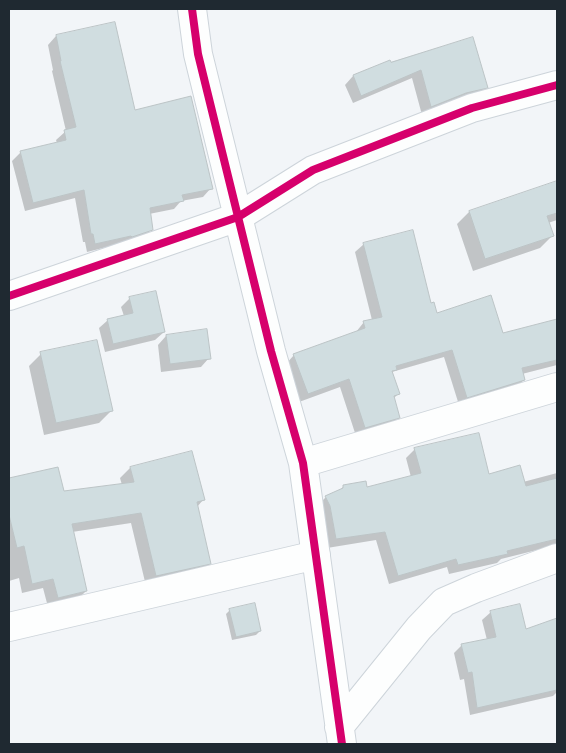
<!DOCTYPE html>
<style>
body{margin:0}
#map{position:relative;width:566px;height:753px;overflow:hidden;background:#f2f5f8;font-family:Commissioner,sans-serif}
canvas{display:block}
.frame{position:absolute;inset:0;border:10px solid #1f2931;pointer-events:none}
</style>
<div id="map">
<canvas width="566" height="753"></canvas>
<div class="frame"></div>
</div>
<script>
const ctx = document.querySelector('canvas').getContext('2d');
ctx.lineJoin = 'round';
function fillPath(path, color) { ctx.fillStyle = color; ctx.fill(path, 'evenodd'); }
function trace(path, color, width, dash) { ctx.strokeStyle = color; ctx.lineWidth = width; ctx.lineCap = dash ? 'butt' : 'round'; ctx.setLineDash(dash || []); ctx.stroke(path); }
const shadow = new Path2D(`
 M 56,36 L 134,111 L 211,188 L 203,197 L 181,201 L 174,209 L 149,214 L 152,229 L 143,238 L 87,252 L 85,242 L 83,242 L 75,198 L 25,211 L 12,161 L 21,152 L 57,143 L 56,140 L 66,131 L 52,71 L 53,70 L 48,45 Z
 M 472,39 L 486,87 L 478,96 L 422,115 L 412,78 L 353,103 L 345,85 L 353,76 L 389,61 L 390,63 Z
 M 557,183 L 557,220 L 548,223 L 552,236 L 540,248 L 473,271 L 457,224 L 469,212 Z
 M 364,244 L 430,304 L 436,314 L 502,334 L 557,320 L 557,365 L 522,374 L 524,380 L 515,388 L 459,405 L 444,357 L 392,372 L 398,394 L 393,399 L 399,417 L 390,426 L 356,436 L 340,387 L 299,402 L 286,364 L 294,355 L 356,332 L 364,322 L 372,320 L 355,252 Z
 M 130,298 L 164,332 L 155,340 L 105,352 L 99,328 L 108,320 L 124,316 L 121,307 Z
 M 166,336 L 209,358 L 201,367 L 161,372 L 158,345 Z
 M 41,354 L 111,411 L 99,423 L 44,435 L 29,366 Z
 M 415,449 L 488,476 L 523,482 L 557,473 L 557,545 L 501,559 L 497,563 L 449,574 L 447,567 L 389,584 L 376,540 L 327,548 L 317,506 L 326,497 L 339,491 L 343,487 L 366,488 L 411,477 L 406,458 Z
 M 57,468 L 63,493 L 122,485 L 120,478 L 130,468 L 203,500 L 197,507 L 210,563 L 200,573 L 146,586 L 131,523 L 72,532 L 86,591 L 76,601 L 48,607 L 43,588 L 22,593 L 19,578 L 9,581 L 9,480 Z
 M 230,610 L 260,631 L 256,635 L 232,640 L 226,614 Z
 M 491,612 L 525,631 L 557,620 L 557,692 L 553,696 L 470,715 L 464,679 L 460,680 L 454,653 L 462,645 L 487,640 L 482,620 Z`);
const building = new Path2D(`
 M 115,22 L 135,110 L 191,96 L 213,189 L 182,195 L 184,201 L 150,208 L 153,230 L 132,237 L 131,236 L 95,244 L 93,234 L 91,234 L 84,190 L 33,203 L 20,151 L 66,140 L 64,130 L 76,127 L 60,61 L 61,61 L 56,35 Z
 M 473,37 L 488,88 L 466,93 L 431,107 L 421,70 L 361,96 L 353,75 L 390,60 L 391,62 Z
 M 557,181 L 557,213 L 547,216 L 554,236 L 485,259 L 469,211 Z
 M 413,230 L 431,303 L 434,302 L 437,313 L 491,295 L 503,333 L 557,319 L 557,360 L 522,368 L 525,380 L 467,398 L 452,350 L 396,366 L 397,370 L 392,371 L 400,394 L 394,396 L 400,418 L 365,428 L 349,379 L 308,394 L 293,354 L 365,328 L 363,321 L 382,317 L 363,243 Z
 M 156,291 L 165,332 L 113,344 L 107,319 L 133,313 L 129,297 Z
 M 207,329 L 211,359 L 170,364 L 166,335 Z
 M 97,340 L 113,411 L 56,423 L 40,352 Z
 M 479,433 L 489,474 L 520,465 L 526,486 L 557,478 L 557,539 L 507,551 L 508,554 L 458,565 L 456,559 L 398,576 L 385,532 L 336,539 L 330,506 L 325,496 L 343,488 L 343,485 L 366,481 L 367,487 L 421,473 L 414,448 Z
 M 192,451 L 205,500 L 197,502 L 211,564 L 156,576 L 141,513 L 72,524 L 87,591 L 58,598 L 53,579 L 32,584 L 24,546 L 17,548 L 9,515 L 9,478 L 58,467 L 64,491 L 134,482 L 130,467 Z
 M 255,603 L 261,631 L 236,637 L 229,609 Z
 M 520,604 L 526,629 L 557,618 L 557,690 L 477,708 L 472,672 L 468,673 L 461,644 L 496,637 L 490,611 Z`);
const minor = new Path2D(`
 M 192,9 L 198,54 L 271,351 L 303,463 L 342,744
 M 9,296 L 238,217 L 313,170 L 472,108 L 557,85
 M 303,463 L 557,387
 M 9,627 L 316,555
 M 339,727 L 419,628 L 444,602 L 476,588 L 557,558`);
const cycleway = new Path2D(`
 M 192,9 L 198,54 L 271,351 L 303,463 L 342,744
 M 9,296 L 238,217 L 313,170 L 472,108 L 557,85`);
fillPath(shadow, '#0003');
fillPath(building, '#d0dde0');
trace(building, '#bcc4c6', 1);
trace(minor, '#cdd4da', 30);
trace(minor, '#fdfefe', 28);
trace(cycleway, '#d6006c', 8);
</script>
